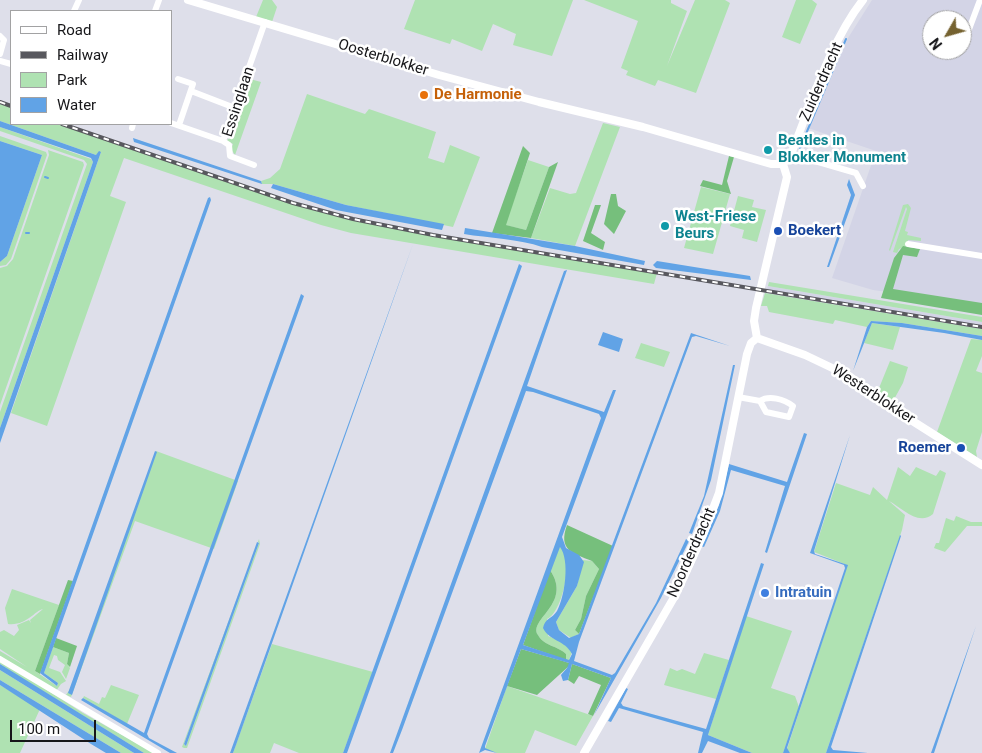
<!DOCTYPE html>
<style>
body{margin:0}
#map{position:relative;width:982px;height:753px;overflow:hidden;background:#dedfea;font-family:Roboto,sans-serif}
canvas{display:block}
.legend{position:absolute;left:10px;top:10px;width:162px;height:115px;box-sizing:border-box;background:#fff;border:1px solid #a2a2a3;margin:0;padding:6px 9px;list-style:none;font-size:15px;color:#161619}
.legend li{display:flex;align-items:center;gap:10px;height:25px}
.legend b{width:25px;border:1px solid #a2a2a3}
.north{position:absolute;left:922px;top:10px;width:50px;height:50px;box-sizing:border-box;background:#fff;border:1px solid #a2a2a3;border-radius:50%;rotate:232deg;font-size:14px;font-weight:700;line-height:20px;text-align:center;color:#161619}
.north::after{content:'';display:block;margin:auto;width:18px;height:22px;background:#756230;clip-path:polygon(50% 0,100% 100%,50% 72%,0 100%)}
.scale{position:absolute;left:10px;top:720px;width:86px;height:22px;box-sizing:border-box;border:2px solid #161619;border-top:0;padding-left:6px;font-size:15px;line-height:18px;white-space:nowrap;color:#161619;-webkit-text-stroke:4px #fff;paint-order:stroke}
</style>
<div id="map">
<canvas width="982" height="753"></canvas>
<ul class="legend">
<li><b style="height:6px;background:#fff"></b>Road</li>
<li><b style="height:6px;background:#58585e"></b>Railway</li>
<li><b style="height:14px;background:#afe2b2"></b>Park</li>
<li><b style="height:14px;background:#61a3e6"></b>Water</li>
</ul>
<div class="north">N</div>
<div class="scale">100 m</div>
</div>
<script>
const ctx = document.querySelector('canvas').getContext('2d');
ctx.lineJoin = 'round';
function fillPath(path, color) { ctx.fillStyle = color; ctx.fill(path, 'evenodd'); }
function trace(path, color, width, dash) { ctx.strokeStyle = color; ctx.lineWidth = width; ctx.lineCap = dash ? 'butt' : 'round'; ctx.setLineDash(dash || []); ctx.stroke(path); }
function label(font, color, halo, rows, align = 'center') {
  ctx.font = font + ' Roboto,sans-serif'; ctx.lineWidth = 5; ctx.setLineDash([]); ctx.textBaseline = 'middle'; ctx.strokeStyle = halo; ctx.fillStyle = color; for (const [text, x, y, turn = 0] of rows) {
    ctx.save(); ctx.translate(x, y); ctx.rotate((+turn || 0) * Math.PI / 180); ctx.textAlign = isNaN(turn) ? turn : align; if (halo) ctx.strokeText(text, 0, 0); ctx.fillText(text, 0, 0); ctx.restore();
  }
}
const built = new Path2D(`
 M 872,0 L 982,0 L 982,305 L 873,290 L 832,278 L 876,151 L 808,128 L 848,38 ZM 932,20 L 962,20 L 962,50 L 932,50 Z
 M 768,286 L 982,322 L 982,329 L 765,293 Z`);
const green = new Path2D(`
 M 263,0 L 272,0 L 277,7 L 272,22 L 256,17 Z
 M 415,0 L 573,0 L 552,56 L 513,45 L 516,34 L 493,24 L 482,51 L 452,39 L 450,44 L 404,29 Z
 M 584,0 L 671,0 L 671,3 L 687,11 L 667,66 L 695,0 L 725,0 L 730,3 L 696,93 L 658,80 L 655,86 L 626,75 L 628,71 L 621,68 L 638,21 Z
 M 796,0 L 812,0 L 817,4 L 800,44 L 782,37 Z
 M 250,79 L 261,82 L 235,155 L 231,149 L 233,144 L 226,141 L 232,136 L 250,86 L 246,83 Z
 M 307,94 L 365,114 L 369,109 L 436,132 L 428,158 L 444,163 L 450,145 L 480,157 L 453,227 L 346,205 L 273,184 L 262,184 L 261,181 L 270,178 L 280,169 Z
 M 0,104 L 11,107 L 11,124 L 59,124 L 259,193 L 347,219 L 460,241 L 657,273 L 654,284 L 351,233 L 321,225 L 124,158 L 110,196 L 126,202 L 47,426 L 11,413 L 101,152 L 96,155 L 0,121 Z
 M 603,123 L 620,127 L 575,246 L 531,238 L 550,188 L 570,194 L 576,193 Z
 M 0,127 L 91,159 L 93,162 L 0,428 L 0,412 L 87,164 L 84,160 L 0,131 Z
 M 0,136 L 46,152 L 47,155 L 11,259 L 6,265 L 0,266 L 0,262 L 7,256 L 42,155 L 0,141 Z
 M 48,150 L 83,162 L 84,165 L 0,405 L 0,268 L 7,266 L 13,259 L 49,155 Z
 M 528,160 L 549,167 L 526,230 L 505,225 Z
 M 701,187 L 730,194 L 713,254 L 684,248 Z
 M 738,196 L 754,200 L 752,207 L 766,210 L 757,242 L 742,238 L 744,230 L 730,226 Z
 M 908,204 L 911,208 L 905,231 L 908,232 L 907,235 L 921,238 L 921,241 L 908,240 L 907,246 L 899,249 L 897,253 L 893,252 L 907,209 L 906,207 L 890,251 L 889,250 L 903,205 Z
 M 769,282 L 982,317 L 982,322 L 768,286 Z
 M 765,293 L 982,329 L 982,336 L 902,323 L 871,321 L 867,327 L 835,320 L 833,324 L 769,312 L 767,306 L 761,306 Z
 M 872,323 L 900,327 L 893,350 L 864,343 Z
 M 971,339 L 982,340 L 982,356 L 976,371 L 982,373 L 982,432 L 976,451 L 977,457 L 937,432 Z
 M 641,343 L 670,352 L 664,367 L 635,358 Z
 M 890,361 L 908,367 L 903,383 L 892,403 L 877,393 Z
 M 156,451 L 238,481 L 214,549 L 135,521 L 71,697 L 66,695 L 70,689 L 72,692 Z
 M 898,467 L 910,476 L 916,467 L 936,476 L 940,470 L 946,473 L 933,514 C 918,527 901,507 889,501 L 905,515 L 902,530 L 826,753 L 790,753 L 787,749 L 847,565 L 814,552 L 836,483 L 870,495 L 873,487 L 887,500 Z
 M 956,516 L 971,522 L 982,522 L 982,526 L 967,526 L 945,552 L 934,548 L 936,543 L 939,543 L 946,518 L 954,521 Z
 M 259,539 L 260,544 L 187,748 L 184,748 L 182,747 ZM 258,542 L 259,543 L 186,746 L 184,744 Z
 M 560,546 C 562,549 565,553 566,557 C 570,571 561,613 547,619 L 548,636 C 559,640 565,643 572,652 L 569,660 L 566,660 L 566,654 C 558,646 544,646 538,635 C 528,619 573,604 550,570 Z
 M 583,560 L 592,561 L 599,569 L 586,596 L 581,619 L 575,630 L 579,634 L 571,638 L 559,630 L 556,622 L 577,586 Z
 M 12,589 L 59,605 L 35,671 L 57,686 L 58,683 L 44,673 L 53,647 L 69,653 L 67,664 L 70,668 L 66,679 L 62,672 L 65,665 L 58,660 L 57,656 L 54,655 L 49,668 L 60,672 L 66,681 L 61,684 L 56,691 L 0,656 L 0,651 L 27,667 L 0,649 L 0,632 L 4,630 L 14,636 L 19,630 L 17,625 L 29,620 L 31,623 L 30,620 L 43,609 C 34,611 27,626 8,624 L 5,608 Z
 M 746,616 L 792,631 L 771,688 L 795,696 L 799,707 L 783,753 L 752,753 L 708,735 Z
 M 272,644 L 373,672 L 343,753 L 299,753 L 274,743 L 270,753 L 233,753 Z
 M 704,653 L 729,660 L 716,699 L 664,685 L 670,668 L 677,671 L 682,669 L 695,674 Z
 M 0,660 L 83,713 L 154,753 L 144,753 L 20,677 L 0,664 Z
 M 0,670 L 134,753 L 121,753 L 0,680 Z
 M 0,685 L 40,709 L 20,753 L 0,753 Z
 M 111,685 L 139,695 L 127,724 L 83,698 L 84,696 L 99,704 L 102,697 L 105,698 Z
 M 507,686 L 593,716 L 576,746 L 535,730 L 525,753 L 497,753 L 485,749 Z`);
const forest = new Path2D(`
 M 523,146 L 530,153 L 506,225 L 526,230 L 549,167 L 558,162 L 531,238 L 492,233 Z
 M 729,156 L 734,157 L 727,181 L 731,194 L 700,186 L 703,180 L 722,185 Z
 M 611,194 L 616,194 L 618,206 L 626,211 L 614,234 L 604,224 Z
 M 595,205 L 601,205 L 591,233 L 605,242 L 603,250 L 583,241 Z
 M 903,246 L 920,249 L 917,257 L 903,255 L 893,289 L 982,303 L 982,315 L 881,298 L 894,258 Z
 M 567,525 L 613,546 L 579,634 L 575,630 L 581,619 L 586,596 L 599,569 L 592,561 C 572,553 558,550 567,525 Z
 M 550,570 C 573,604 528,619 538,635 C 544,646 558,646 566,654 L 566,660 L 523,645 Z
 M 68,580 L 73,581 L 40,674 L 35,671 Z
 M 56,638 L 77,646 L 70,667 L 67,664 L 69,653 L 53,647 Z
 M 521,649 L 563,661 L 569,663 L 569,666 L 537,695 L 507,686 Z
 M 572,664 L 611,678 L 593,716 L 588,714 L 601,685 L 579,676 L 574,684 L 568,680 Z`);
const water = new Path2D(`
 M 0,121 L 96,155 L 99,151 L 101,152 L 0,443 L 0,428 L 93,162 L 91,158 L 0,127 Z
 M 133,138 L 261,181 L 262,184 L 134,142 Z
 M 0,141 L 42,155 L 7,256 L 0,262 Z
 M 849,179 L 855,195 L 829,267 L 827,267 L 851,195 L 847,185 Z
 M 273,184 L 346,205 L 444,224 L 442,230 L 336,210 L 274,189 L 271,188 Z
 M 210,197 L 211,200 L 44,673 L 58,683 L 57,686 L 40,673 L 208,198 Z
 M 465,228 L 575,246 L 645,261 L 644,265 L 542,247 C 520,239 488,238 464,234 Z
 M 413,244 L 236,745 L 233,753 L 230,753 Z
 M 657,261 L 750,276 L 751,280 L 656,268 L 653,265 Z
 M 519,264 L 522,266 L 347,753 L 343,753 Z
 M 567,270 L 527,386 L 604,412 L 613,390 L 616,390 L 562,537 L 566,548 L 579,555 L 584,562 L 577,586 L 556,622 L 559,630 L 569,638 L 579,634 L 691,333 L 730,346 L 696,336 L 692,337 L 579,642 L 574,661 L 612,675 L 615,673 L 656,603 L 686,539 L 689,541 L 661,598 L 594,715 L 611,678 L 572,664 L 568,680 L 563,681 L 561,675 L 567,668 L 569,663 L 521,649 L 485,746 L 485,748 L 497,753 L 485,750 L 479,753 L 601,418 L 599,414 L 533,392 L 526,391 L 402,730 L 393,753 L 390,753 L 564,271 ZM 560,547 C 570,560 565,596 557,611 C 552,619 545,618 543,628 C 549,641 565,640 572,654 L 569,660 L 523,645 Z
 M 301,294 L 304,296 L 147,734 L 149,738 L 177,753 L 170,753 L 81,700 L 83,698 L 144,733 Z
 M 871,321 L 902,323 L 982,336 L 982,340 L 944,333 L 872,323 L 853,371 L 867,327 Z
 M 603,332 L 623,339 L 619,352 L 598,345 Z
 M 733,365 L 735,365 L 711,480 L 692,534 L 689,533 L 704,496 Z
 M 804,433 L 807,434 L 767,553 L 765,552 L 785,486 L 731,470 L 720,511 L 704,547 L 701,546 L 719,505 L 729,464 L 787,482 Z
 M 850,435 L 814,551 L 815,554 L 848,565 L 787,748 L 790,753 L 783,753 L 845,568 L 844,565 L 810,553 Z
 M 155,451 L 157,452 L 72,695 L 68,693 Z
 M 900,535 L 901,536 L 831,747 L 833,750 L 868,753 L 826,753 Z
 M 257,542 L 259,543 L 186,746 L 184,744 Z
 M 761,563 L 764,564 L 708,735 L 752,753 L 740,753 L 708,741 L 702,753 L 698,753 L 703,732 L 619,708 L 611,722 L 608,721 L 626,688 L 628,689 L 621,703 L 623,706 L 706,729 Z
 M 976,626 L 934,753 L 931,753 Z
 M 0,664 L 144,753 L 134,753 L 0,670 Z
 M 0,680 L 121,753 L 106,753 L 91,744 L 0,685 Z`);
const stream = new Path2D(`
 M 800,148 L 846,39
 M 45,177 L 48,178
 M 26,233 L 29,233`);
const minor = new Path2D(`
 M 74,11 L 79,0
 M 155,11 L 159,0
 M 0,36 L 4,40 L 0,54
 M 962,48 L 980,0
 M 0,61 L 11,64
 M 178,79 L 193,84 L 179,125
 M 191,91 L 235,108
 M 171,123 L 223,141
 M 132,128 L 133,124
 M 791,154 L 856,173 L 863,186
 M 254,165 L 230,156 L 229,145 L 223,141 L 265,22
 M 908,244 L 982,256
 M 738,397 L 760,401 L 766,412 L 789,417 L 793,406 C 784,399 769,395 760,401
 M 0,659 L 158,753`);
const tertiary = new Path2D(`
 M 188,0 L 439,75 L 539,102 L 643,127 L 771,164 L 783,164
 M 783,164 L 791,154 C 810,107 831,40 863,0
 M 757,338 L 805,355 L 849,376 L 903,415 L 982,465
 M 757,338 L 754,321 L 756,308 L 787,177 L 783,164
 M 584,753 L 676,594 L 703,535 L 719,493 L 747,354 L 751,343 L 757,338`);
const rail = new Path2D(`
 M 0,102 L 11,106
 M 62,124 L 293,203 L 353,219 L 433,235 L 982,327`);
const markers = [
 [424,95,5,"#e8710a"],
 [768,150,5,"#0f9aa8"],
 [665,226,5,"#0f9aa8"],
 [778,231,5,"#1a4fb4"],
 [961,448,5,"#1a4fb4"],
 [765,593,5,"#3f7fe0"]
];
const streetNames = [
 ["Oosterblokker",383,58,17],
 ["Zuiderdracht",822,82,-66],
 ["Essinglaan",239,102,-72],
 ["Westerblokker",873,395,33],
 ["Noorderdracht",692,553,-66]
];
const foodNames = [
 ["De Harmonie",434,95]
];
const cultureNames = [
 ["Beatles in",778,141],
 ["Blokker Monument",778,158],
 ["West-Friese",675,217],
 ["Beurs",675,234]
];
const transitNames = [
 ["Boekert",788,231],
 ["Roemer",951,448,"right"]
];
const shopNames = [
 ["Intratuin",775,593]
];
fillPath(built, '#d3d4e6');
fillPath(green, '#afe2b2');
fillPath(forest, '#76bf7c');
fillPath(water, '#61a3e6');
trace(stream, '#61a3e6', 2);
trace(minor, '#fff', 6);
trace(tertiary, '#fff', 8);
trace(rail, '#58585e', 4);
trace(rail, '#fff', 2, [5.5]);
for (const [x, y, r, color] of markers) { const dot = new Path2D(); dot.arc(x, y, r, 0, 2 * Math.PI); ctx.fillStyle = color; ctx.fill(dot); trace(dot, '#fff', 2); }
label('15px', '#161619', '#fff', streetNames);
label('bold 15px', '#c56008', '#fff', foodNames, 'left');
label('bold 15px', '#0d838f', '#fff', cultureNames, 'left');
label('bold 15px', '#164399', '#fff', transitNames, 'left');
label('bold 15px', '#366cbe', '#fff', shopNames, 'left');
</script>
